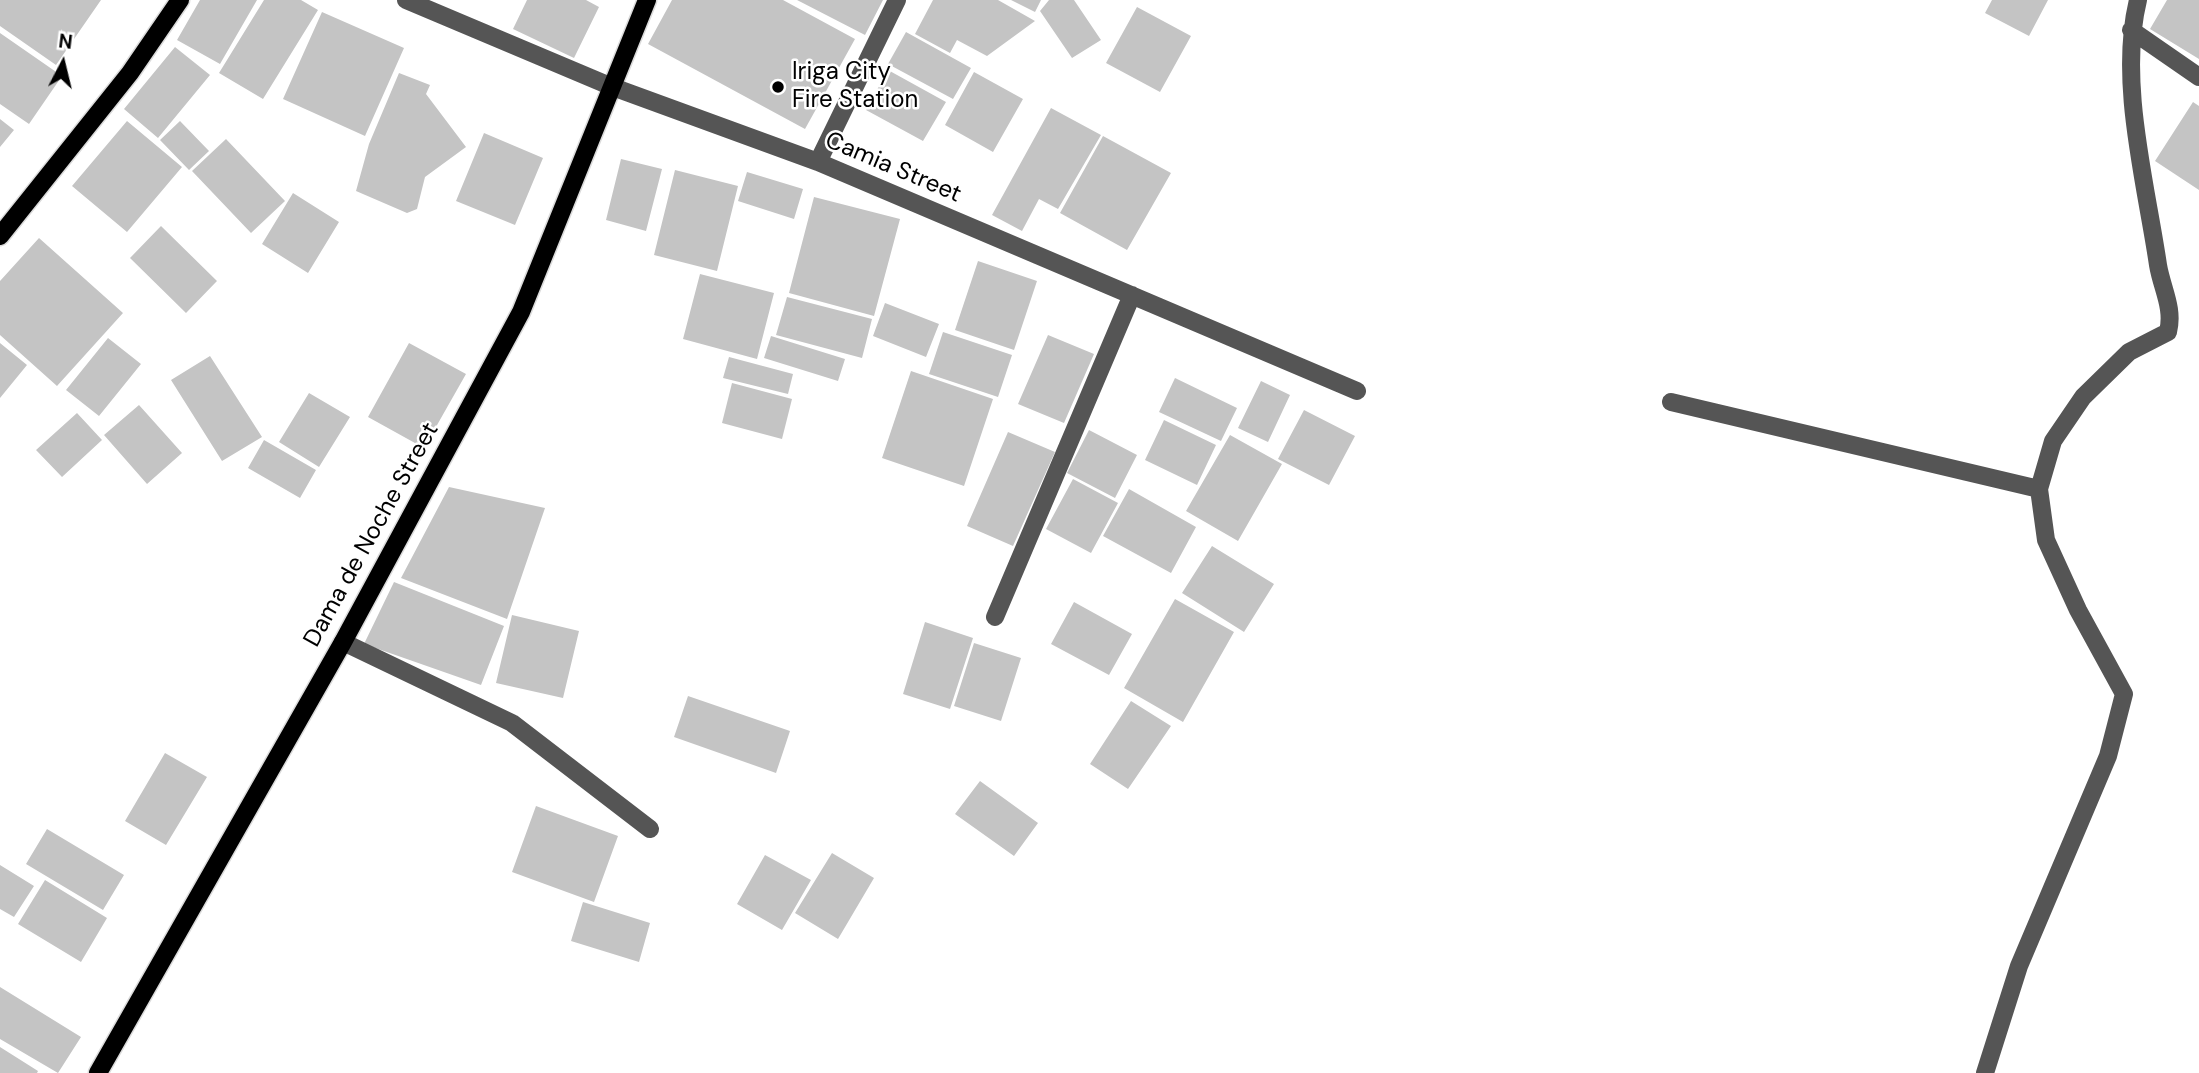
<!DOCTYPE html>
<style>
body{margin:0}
#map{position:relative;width:2199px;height:1073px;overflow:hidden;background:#fff;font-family:"DM Sans",sans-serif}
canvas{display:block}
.north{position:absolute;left:28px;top:28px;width:70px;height:70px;-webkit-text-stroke:5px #fff;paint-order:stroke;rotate:7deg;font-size:19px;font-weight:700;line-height:28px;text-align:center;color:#000}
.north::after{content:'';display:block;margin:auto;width:24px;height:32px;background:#000;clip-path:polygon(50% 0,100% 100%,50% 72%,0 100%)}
</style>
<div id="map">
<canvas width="2199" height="1073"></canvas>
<div class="north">N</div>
</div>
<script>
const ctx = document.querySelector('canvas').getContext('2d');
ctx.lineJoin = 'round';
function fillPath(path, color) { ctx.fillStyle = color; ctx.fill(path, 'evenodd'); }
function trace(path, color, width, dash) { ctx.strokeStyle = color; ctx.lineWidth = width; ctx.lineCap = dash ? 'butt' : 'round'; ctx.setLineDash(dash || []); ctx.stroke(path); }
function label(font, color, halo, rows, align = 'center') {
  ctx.font = font + ' "DM Sans",sans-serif'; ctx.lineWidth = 5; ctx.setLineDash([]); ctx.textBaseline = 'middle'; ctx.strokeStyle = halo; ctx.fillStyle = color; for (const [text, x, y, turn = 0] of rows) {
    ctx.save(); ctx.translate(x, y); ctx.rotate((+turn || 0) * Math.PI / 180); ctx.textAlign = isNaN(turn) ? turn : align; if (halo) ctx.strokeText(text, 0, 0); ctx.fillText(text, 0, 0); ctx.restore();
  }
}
const building = new Path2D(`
 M 0,0 L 101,0 L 56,65 L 0,26 Z
 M 200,0 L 257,0 L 220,64 L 177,40 Z
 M 264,0 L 301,0 L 318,10 L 263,99 L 219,73 Z
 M 527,0 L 586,0 L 599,7 L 574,58 L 513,29 Z
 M 672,0 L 783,0 L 855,39 L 805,129 L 648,44 Z
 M 797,0 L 883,0 L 865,35 Z
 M 933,0 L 998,0 L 1035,21 L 987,56 L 957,40 L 950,53 L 915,34 Z
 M 1011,0 L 1041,0 L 1035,12 Z
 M 1049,0 L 1074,0 L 1101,40 L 1072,58 L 1040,11 Z
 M 1992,0 L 2048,0 L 2029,36 L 1985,13 Z
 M 2167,0 L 2199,0 L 2199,59 L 2150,29 Z
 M 1137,7 L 1191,36 L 1160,92 L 1106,63 Z
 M 322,12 L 404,48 L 365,136 L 283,99 Z
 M 906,32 L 971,68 L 953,99 L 888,64 Z
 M 0,33 L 62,76 L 29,124 L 0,104 Z
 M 175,47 L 210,75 L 158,138 L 124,109 Z
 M 888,70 L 946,102 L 923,141 L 866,110 Z
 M 974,72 L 1023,99 L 993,152 L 945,125 Z
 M 399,73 L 430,85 L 426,94 L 466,147 L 425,177 L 417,209 L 407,213 L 356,191 L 369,144 Z
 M 2193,102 L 2199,106 L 2199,190 L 2155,161 Z
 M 1051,108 L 1101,135 L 1058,209 L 1039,199 L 1022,231 L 992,215 Z
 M 0,119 L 14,130 L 0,147 Z
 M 127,121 L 182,167 L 127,232 L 72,186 Z
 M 180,121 L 209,151 L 189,170 L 160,140 Z
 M 484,133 L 543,158 L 515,225 L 456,201 Z
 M 1103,136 L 1171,173 L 1127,250 L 1060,213 Z
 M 226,139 L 285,201 L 251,233 L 192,171 Z
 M 621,159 L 662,169 L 646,231 L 606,220 Z
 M 675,170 L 738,186 L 717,271 L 654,255 Z
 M 747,172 L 803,189 L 794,219 L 738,201 Z
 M 293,193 L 339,222 L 308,273 L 262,244 Z
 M 814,197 L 900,219 L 874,316 L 789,293 Z
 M 161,226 L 217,281 L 186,313 L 130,258 Z
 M 39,238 L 123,313 L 57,386 L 0,335 L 0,281 Z
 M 978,261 L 1037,281 L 1014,350 L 955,330 Z
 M 700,274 L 774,293 L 757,359 L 683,339 Z
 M 787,297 L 872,319 L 862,358 L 776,335 Z
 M 885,303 L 939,324 L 926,357 L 873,336 Z
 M 943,332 L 1012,355 L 998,397 L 929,374 Z
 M 1048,335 L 1094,354 L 1064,423 L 1018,404 Z
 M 771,336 L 845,359 L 838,381 L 764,358 Z
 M 108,338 L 141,364 L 99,416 L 66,390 Z
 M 0,343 L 27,365 L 0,398 Z
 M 409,343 L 466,374 L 424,448 L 368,417 Z
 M 210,356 L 262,437 L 222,461 L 171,380 Z
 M 729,357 L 793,374 L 788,394 L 723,378 Z
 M 911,371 L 993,399 L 964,486 L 882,458 Z
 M 1175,378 L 1237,408 L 1221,441 L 1159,412 Z
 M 1261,381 L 1290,395 L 1268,442 L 1238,428 Z
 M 732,383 L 792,399 L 782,439 L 722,423 Z
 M 309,393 L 350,417 L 319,467 L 279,442 Z
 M 139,405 L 182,453 L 147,484 L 104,435 Z
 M 1304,410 L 1355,436 L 1329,485 L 1278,459 Z
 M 77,413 L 102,440 L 62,477 L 36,450 Z
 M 1164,420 L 1216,445 L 1197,485 L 1145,460 Z
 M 1089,430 L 1137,455 L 1115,498 L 1067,473 Z
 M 1008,432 L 1055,452 L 1013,546 L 967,526 Z
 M 1230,435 L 1282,464 L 1238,541 L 1186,511 Z
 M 264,440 L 316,470 L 300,498 L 248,468 Z
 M 1073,479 L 1118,503 L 1091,553 L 1046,529 Z
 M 449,487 L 545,508 L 507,619 L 401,578 Z
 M 1129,489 L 1196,527 L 1171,573 L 1103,536 Z
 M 1212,546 L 1274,584 L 1244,632 L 1182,593 Z
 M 394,582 L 504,626 L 481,685 L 364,644 Z
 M 1175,599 L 1234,632 L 1183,722 L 1124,688 Z
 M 1074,602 L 1132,634 L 1109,675 L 1051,644 Z
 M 512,615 L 579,631 L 563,698 L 496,683 Z
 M 925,622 L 973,638 L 950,709 L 903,694 Z
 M 974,643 L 1021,658 L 1001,721 L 954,706 Z
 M 688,696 L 790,731 L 776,773 L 674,737 Z
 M 1131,701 L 1171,726 L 1128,789 L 1090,764 Z
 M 165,753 L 207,777 L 166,845 L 125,821 Z
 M 980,781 L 1038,823 L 1014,856 L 955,814 Z
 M 536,806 L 618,836 L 594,902 L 512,872 Z
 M 47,829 L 124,875 L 103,910 L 26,864 Z
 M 832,853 L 874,878 L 838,939 L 795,913 Z
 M 765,855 L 811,880 L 782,930 L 737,904 Z
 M 0,865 L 34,886 L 14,917 L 0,909 Z
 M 45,880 L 107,918 L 81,962 L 18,924 Z
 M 583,902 L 650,923 L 639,962 L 571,941 Z
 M 0,987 L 81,1037 L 58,1073 L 0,1039 Z
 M 0,1047 L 38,1071 L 37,1073 L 0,1073 Z`);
const minor = new Path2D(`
 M 406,0 L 610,86 L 818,162 L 1357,391
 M 2131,30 L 2199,77
 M 818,162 L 897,0
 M 1671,402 L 2039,489
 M 995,617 L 1132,295
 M 343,642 L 512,723 L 650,829
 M 1985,1073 L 2019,966 L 2108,756 L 2124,694 L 2078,610 L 2046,540 L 2039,489 L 2053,441 L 2083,397 L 2129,352 L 2168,332 C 2174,308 2162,289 2158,265 C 2146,183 2118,81 2138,0`);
const major = new Path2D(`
 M 0,236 L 130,73 L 180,0
 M 98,1073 L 343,642 L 521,312 L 647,0`);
const markers = [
 [778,87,7,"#000"]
];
const poiNames = [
 ["Iriga City",792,73],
 ["Fire Station",792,101]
];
const streetNames = [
 ["Camia Street",893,168,23],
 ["Dama de Noche Street",372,535,-61]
];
fillPath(building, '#c4c4c4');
trace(major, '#dbdbdb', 21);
trace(minor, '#555', 18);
trace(major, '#000', 18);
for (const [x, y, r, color] of markers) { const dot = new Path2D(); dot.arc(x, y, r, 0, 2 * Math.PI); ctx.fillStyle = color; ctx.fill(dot); trace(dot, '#fff', 2.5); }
label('24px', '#000', '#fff', poiNames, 'left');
label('24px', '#000', '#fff', streetNames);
</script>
